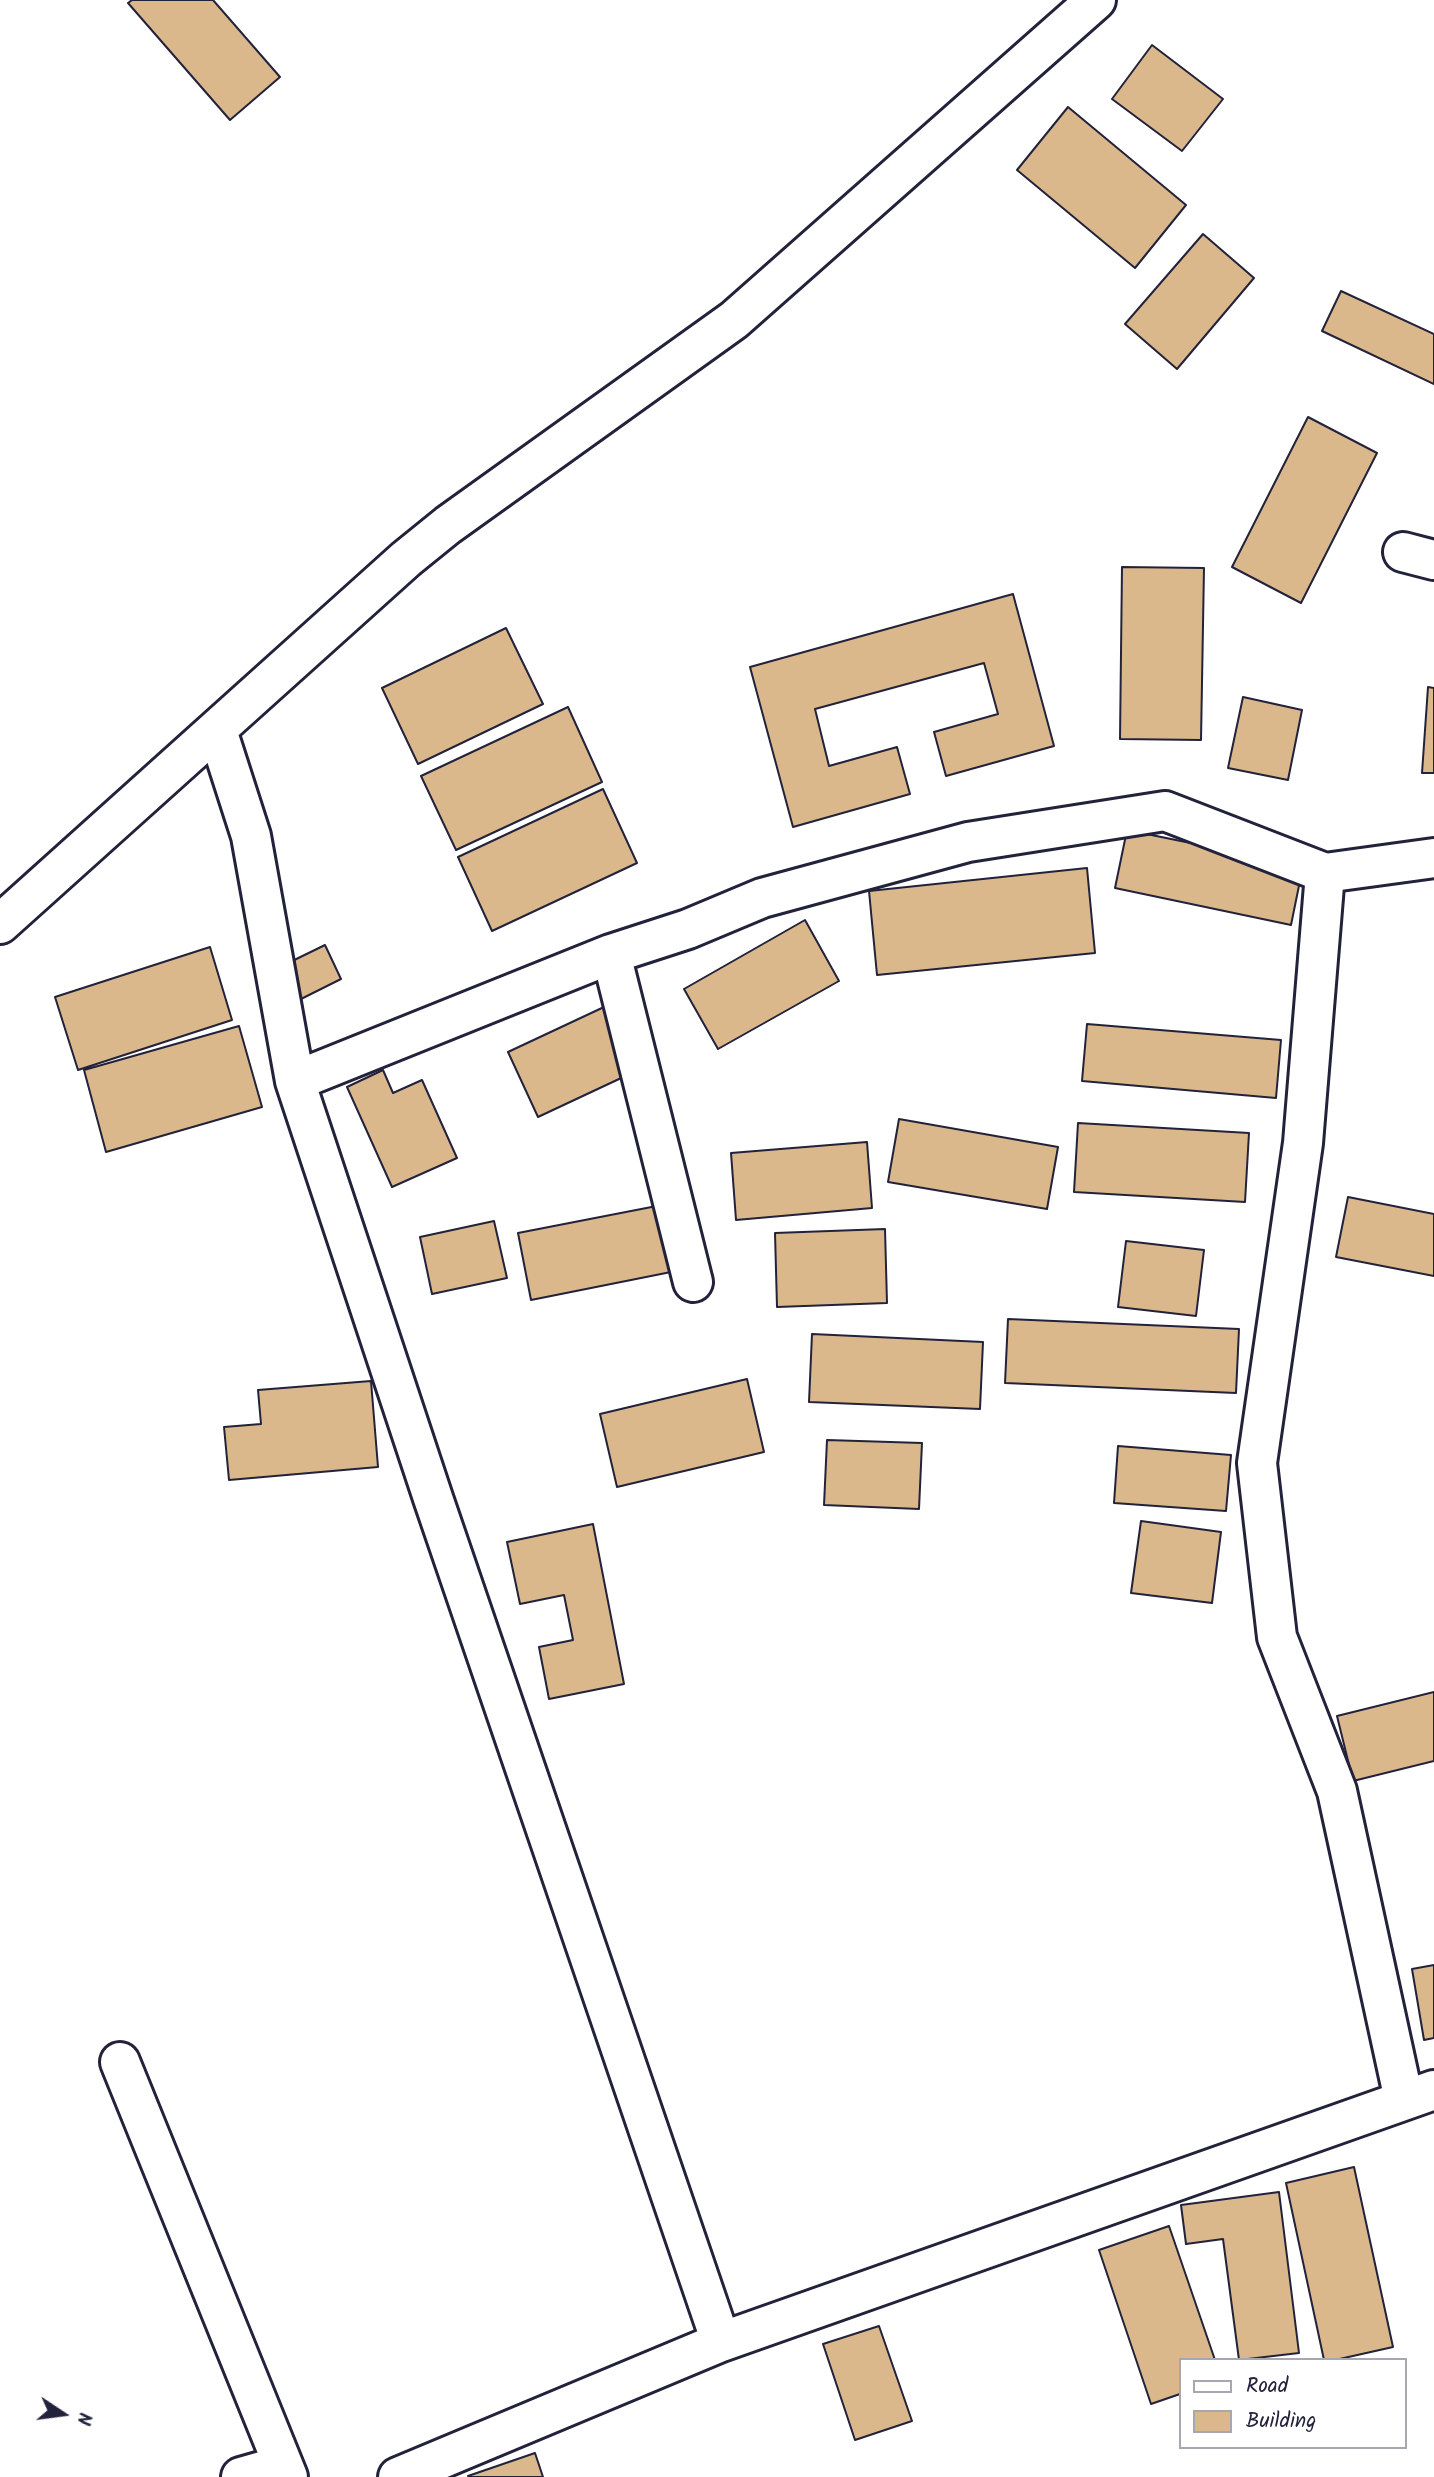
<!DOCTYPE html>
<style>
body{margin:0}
#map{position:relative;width:1434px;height:2477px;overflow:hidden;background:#fff;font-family:Kalam,sans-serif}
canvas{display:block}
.legend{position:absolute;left:1179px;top:2358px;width:228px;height:91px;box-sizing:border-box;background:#fff;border:2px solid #a7a7b1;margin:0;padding:9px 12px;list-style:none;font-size:21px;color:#22223b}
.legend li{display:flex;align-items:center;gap:14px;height:35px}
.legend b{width:35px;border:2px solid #a7a7b1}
.north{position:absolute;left:28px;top:2379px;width:70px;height:70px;-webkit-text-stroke:5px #fff;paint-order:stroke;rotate:103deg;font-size:19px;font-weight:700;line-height:28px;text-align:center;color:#22223b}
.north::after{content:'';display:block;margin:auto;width:24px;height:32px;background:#22223b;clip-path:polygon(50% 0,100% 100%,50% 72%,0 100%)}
</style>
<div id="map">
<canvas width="1434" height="2477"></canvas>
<ul class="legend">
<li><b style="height:9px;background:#fff"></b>Road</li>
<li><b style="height:19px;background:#dab88c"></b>Building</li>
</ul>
<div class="north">N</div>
</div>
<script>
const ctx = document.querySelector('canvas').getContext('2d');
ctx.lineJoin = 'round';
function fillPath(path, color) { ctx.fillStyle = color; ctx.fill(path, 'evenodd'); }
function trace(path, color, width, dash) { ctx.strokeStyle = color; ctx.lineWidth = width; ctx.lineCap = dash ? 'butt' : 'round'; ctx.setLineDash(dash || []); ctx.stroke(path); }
const building = new Path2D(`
 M 132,0 L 213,0 L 280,77 L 230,120 L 128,3 Z
 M 1152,45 L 1223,99 L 1182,151 L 1112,99 Z
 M 1068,107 L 1186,205 L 1135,268 L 1017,170 Z
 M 1203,234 L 1254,278 L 1177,369 L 1125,324 Z
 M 1341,291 L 1434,334 L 1434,384 L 1322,331 Z
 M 1308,417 L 1377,453 L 1301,603 L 1232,567 Z
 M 1122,567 L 1204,568 L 1201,740 L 1120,739 Z
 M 1013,594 L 1054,746 L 946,776 L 934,732 L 998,714 L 984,663 L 815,709 L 829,766 L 897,747 L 910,794 L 793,827 L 750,667 Z
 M 506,628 L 543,704 L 418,764 L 382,688 Z
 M 1428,687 L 1434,688 L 1434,773 L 1422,773 Z
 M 1243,697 L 1302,710 L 1288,780 L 1228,768 Z
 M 568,707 L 602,782 L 456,850 L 421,776 Z
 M 603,789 L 637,863 L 492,931 L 458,857 Z
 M 1127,830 L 1303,866 L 1291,925 L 1115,888 Z
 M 1087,868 L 1095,953 L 877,975 L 869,891 Z
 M 805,920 L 839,981 L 718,1049 L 684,989 Z
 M 325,945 L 341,979 L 299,1000 L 282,966 Z
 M 210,947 L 232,1020 L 78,1070 L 55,997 Z
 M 604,1007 L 634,1072 L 538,1117 L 508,1052 Z
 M 1087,1024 L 1281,1040 L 1276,1098 L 1082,1081 Z
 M 239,1026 L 262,1107 L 106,1152 L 84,1070 Z
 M 383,1070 L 393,1093 L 422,1080 L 457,1158 L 392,1187 L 347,1087 Z
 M 899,1119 L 1058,1147 L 1047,1209 L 888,1182 Z
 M 1078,1123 L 1249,1133 L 1245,1202 L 1074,1192 Z
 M 867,1142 L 872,1208 L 736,1220 L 731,1153 Z
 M 1348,1197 L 1434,1214 L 1434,1276 L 1336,1257 Z
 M 667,1204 L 681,1270 L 531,1300 L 518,1233 Z
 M 494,1221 L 507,1278 L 432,1294 L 420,1237 Z
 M 885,1229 L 887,1303 L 777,1307 L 775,1233 Z
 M 1126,1241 L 1204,1250 L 1196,1316 L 1118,1307 Z
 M 1008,1319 L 1239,1329 L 1236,1393 L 1005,1383 Z
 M 812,1334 L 983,1342 L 980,1409 L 809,1402 Z
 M 747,1379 L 764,1452 L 617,1487 L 600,1414 Z
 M 371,1381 L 378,1467 L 229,1480 L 224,1427 L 261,1424 L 258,1390 Z
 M 827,1440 L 922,1443 L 919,1509 L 824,1505 Z
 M 1118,1446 L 1231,1455 L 1226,1511 L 1114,1503 Z
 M 1141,1521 L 1221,1532 L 1212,1603 L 1131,1593 Z
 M 593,1524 L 624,1684 L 549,1699 L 539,1647 L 573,1640 L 564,1595 L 520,1604 L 507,1542 Z
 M 1434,1692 L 1434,1761 L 1353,1781 L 1337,1716 Z
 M 1434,1965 L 1434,2038 L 1424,2040 L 1412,1969 Z
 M 1354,2167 L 1393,2347 L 1335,2360 L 1324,2360 L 1286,2183 Z
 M 1279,2192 L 1299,2353 L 1239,2360 L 1223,2239 L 1186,2244 L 1181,2205 Z
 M 1169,2226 L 1215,2360 L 1180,2360 L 1180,2394 L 1151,2404 L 1099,2250 Z
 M 879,2326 L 912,2421 L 855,2440 L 823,2344 Z
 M 535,2453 L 543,2477 L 469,2477 L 468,2476 Z`);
const minor = new Path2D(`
 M 1403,552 L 1434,560
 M 217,730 L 251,836 L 295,1081 L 433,1498 L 721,2342
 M 1325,873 L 1303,1143 L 1257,1463 L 1277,1637 L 1337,1791 L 1404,2100
 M 0,924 L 406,559 L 448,525 L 734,320 L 1096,0
 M 611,954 L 693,1282
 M 295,1081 L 611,954 L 688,929 L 762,898 L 968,842 L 1165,811 L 1325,873 L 1434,858
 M 120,2062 L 288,2477
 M 241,2477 L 283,2465
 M 398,2477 L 721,2342 L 1434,2090`);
fillPath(building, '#dab88c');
trace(building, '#22223b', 2);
trace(minor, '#22223b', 44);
trace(minor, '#fff', 38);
</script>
